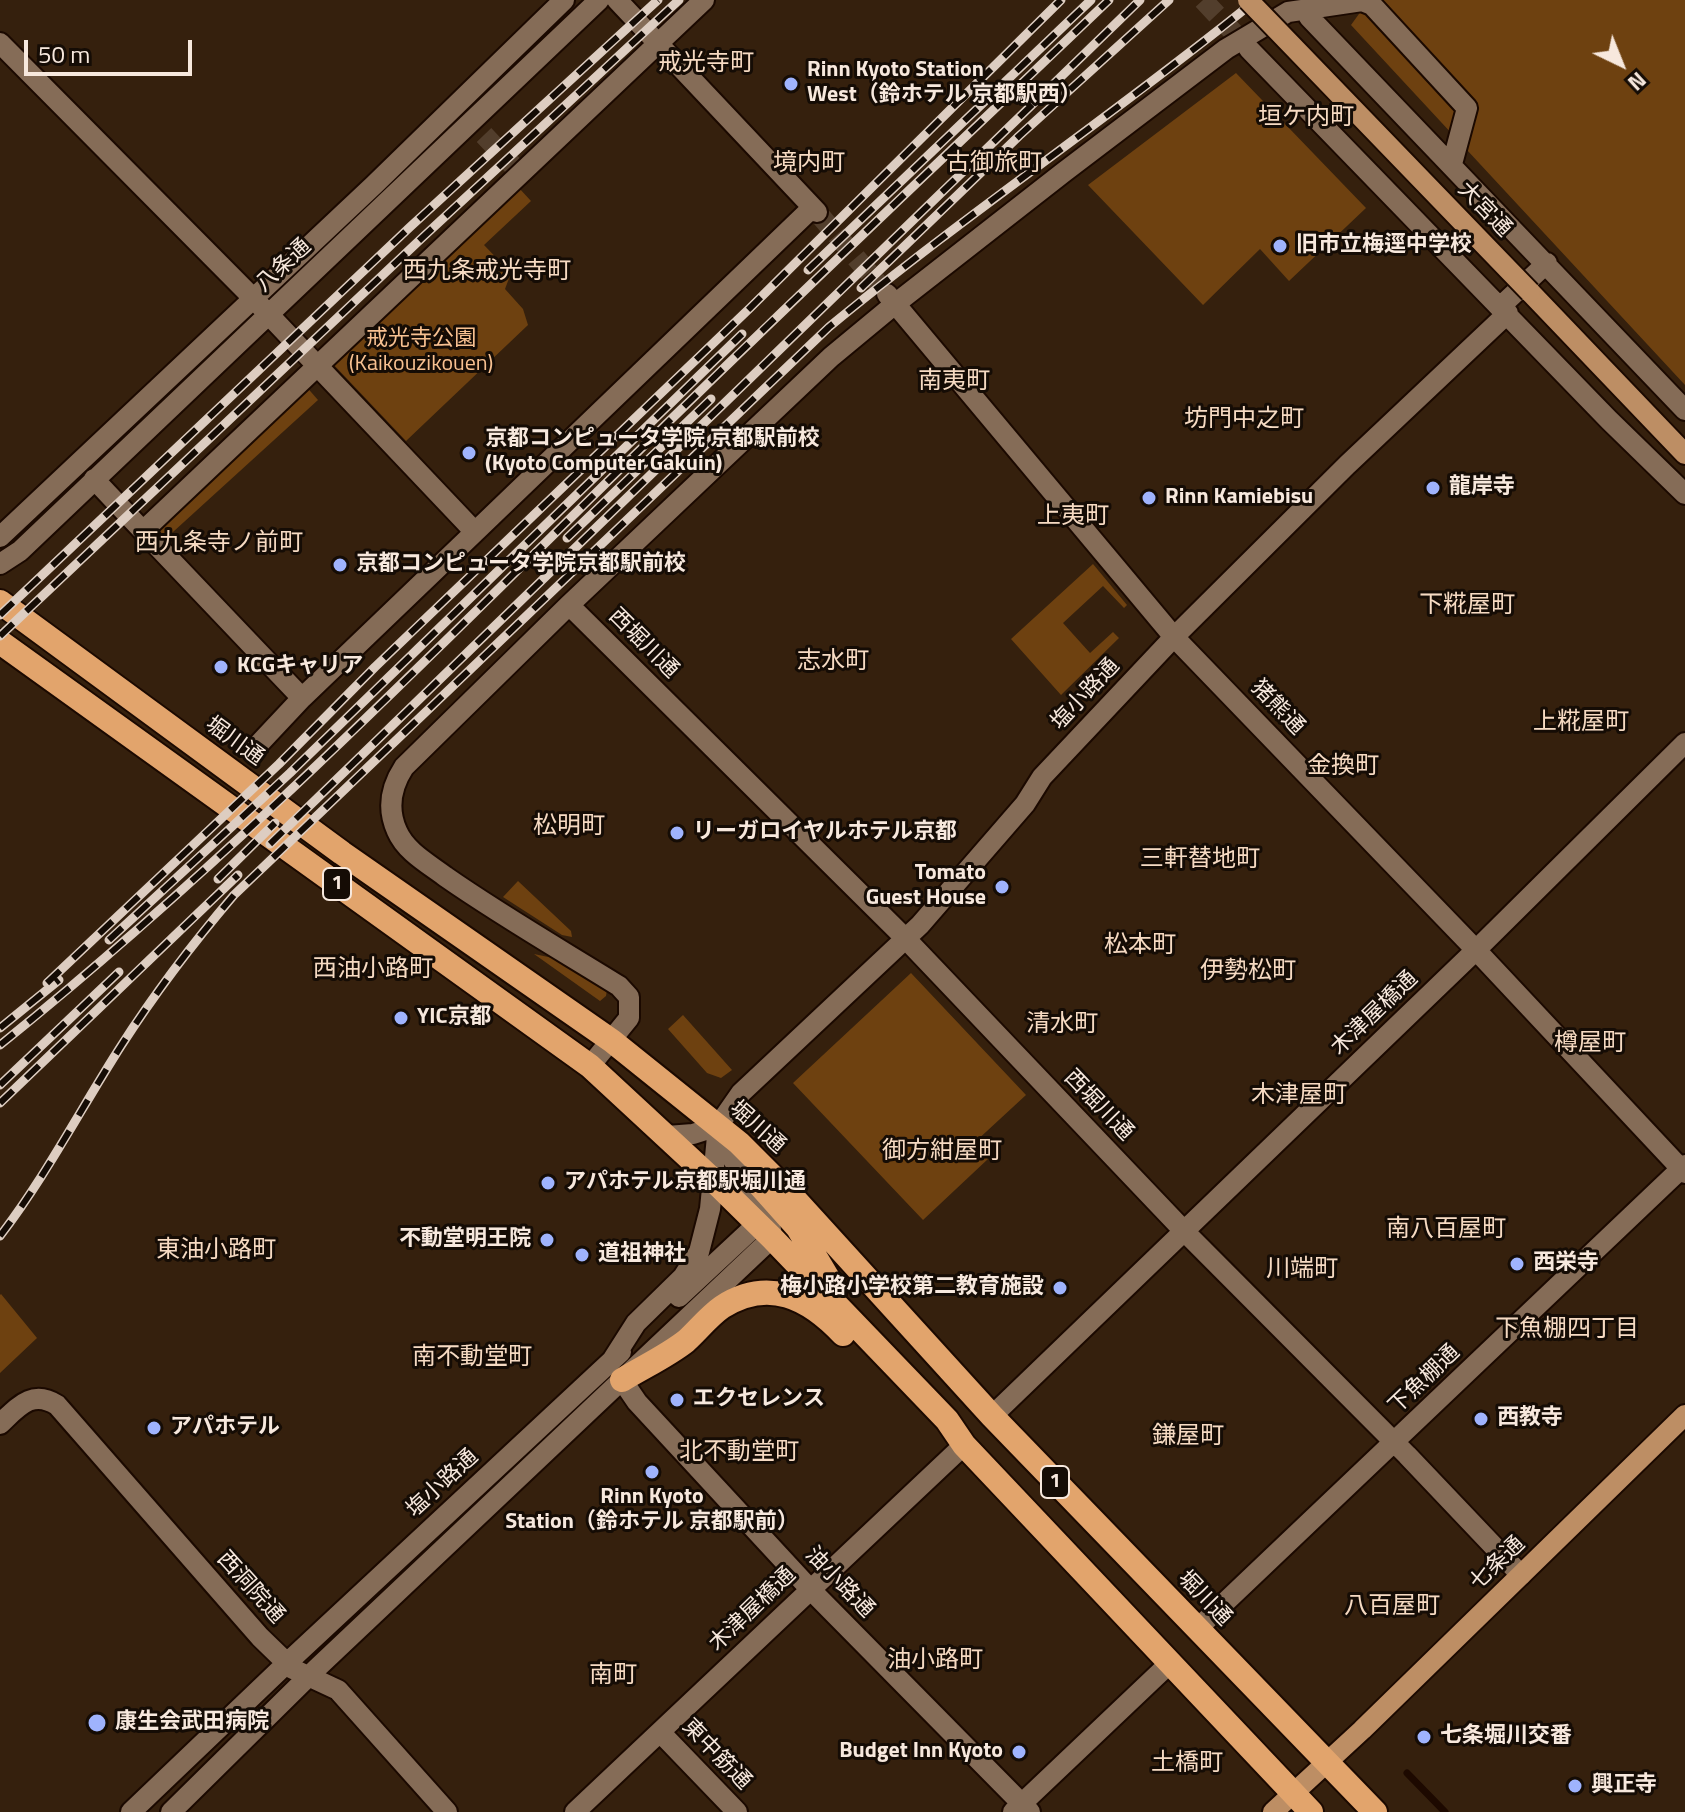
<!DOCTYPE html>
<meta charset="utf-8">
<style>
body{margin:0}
#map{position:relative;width:1685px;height:1812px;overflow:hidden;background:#35200d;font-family:"Titillium Web",sans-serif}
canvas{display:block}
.north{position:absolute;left:1581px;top:24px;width:80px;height:80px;-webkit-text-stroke:6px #150c05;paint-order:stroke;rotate:137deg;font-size:22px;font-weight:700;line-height:32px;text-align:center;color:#f7e8dd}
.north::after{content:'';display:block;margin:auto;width:28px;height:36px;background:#f7e8dd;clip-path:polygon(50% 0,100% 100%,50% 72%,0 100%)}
.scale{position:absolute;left:24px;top:40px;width:168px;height:36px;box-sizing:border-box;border:4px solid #f7e8dd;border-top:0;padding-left:10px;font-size:24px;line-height:28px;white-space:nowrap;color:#f7e8dd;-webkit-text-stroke:6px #150c05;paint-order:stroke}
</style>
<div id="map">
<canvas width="1685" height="1812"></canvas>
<div class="north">N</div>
<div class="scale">50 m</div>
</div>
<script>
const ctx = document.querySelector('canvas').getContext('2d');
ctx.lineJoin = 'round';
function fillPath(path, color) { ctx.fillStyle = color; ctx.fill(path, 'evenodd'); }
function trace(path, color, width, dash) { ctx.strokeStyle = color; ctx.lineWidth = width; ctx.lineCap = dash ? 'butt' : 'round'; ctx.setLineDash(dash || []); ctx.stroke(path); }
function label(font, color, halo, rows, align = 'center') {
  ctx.font = font + ' "Titillium Web","Noto Sans JP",sans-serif'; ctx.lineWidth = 6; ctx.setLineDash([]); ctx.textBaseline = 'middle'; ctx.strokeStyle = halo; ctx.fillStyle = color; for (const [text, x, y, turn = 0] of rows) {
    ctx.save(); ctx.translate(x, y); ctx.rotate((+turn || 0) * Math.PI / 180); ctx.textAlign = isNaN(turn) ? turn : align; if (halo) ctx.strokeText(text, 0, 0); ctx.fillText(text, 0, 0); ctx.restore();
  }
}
const green = new Path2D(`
 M 1369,0 L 1685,0 L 1685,385 L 1351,25 Z
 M 1236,73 L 1366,208 L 1289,281 L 1260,249 L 1203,305 L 1088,185 Z
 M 519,188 L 531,201 L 484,245 L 511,273 L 505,289 L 523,309 L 528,325 L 406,441 L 332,363 Z
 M 304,384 L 318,400 L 162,542 L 154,534 Z
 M 1093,564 L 1127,605 L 1124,608 L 1103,586 L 1063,623 L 1090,653 L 1113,632 L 1119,638 L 1061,695 L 1011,639 Z
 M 518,881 L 571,931 L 572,937 L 562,935 L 503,897 Z
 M 534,954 L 553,958 L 607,990 L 606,996 L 600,1001 Z
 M 911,973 L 1026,1095 L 974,1143 L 988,1159 L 923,1220 L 793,1083 Z
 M 683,1015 L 732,1070 L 721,1078 L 707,1073 L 668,1029 Z
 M 1,1294 L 37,1338 L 0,1373 L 0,1295 Z`);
const stream = new Path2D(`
 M 1407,1773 L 1445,1812`);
const minorTunnel = new Path2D(`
 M 1203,0 L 1249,49
 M 484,135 L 520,173
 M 817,212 L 887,294`);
const minor = new Path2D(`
 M 617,0 L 817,212
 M 1309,17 L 1685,410
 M 0,43 L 253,298 L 475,532 L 302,698 L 256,747
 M 1249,49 L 1609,420 L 1685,494
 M 887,294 L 1174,637 L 1476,950 L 1685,1173
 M 1501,306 L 1547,263
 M 94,479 L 143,531
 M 475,532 L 812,208
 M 0,537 L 374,185 L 564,0
 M 0,564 L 20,551 L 599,0
 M 569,605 L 905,938 L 1184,1231 L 1407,1455 L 1521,1575
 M 302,698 L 143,531 L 704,0
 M 590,1066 L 629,1018 L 629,997 L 619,986 C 561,950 502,916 446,877 C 429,864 406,852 397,831 C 387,809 391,787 404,767 L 569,605 L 831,357 L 895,304 L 1064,172 L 1226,49 L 1288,12 L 1362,1 L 1372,5 L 1467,108 L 1452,164
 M 667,1136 L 693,1134 L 718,1126
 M 679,1297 L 767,1215
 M 613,1359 L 636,1323 L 683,1277 L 699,1252 L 710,1209 L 718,1126 L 741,1093 L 920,925 L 1025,804 L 1042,777 L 1174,637 L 1347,465 L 1508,313
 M 622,1380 L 637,1402 L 810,1589 L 1030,1812
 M 992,1416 L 1476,950 L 1685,743
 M 0,1424 C 18,1407 32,1389 57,1405 L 260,1637 L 293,1669 L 338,1690 L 447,1812
 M 1197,1629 L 1685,1165
 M 660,1732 L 737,1812
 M 131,1812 L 287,1663 L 621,1352
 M 171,1812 L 316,1669 L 772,1238 L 769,1214 L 753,1196 L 741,1176 L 720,1132
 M 575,1812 L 964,1445
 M 1013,1812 L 1170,1663`);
const major = new Path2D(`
 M 1530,292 L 1685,454
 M 1273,1812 L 1362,1730 L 1685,1415`);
const highway = new Path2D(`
 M 0,602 L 342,853 L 612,1041 L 739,1143 L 790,1194 L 992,1416 L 1375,1812
 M 0,642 L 590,1066 L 712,1179 L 772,1238 L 947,1420 L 964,1445 L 1311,1812
 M 756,1181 L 798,1228 L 835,1290
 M 622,1380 C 643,1367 667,1356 686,1341 C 698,1330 709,1316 722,1307 C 769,1277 809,1298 843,1334`);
const rail = new Path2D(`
 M 808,270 L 1091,0
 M 861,288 L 1019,136 L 1169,0
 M 567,538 L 711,399
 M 0,615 L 410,227 L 658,0
 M 0,636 L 423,237 L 679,0
 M 270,844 L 1140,0
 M 218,879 L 275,823
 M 109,940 L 290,773 L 742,334
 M 47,983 L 279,764 L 375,667 L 750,308 L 1061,0
 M 0,1028 L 59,980
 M 0,1045 C 213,874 406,680 601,488 C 768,323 939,162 1109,0
 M 0,1085 L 119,972
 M 0,1103 L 238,875
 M 0,1236 C 46,1176 80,1110 121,1046 C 155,993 193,943 234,895 L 829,327 C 967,213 1117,113 1256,0`);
const majorBridge = new Path2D(`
 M 1248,0 L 1530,292`);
const markers = [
 [791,84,8,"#9fb3fd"],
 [1280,246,8,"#9fb3fd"],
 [469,453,8,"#9fb3fd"],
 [1433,488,8,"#9fb3fd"],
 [1149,498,8,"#9fb3fd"],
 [340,565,8,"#9fb3fd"],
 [221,667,8,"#9fb3fd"],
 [677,833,8,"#9fb3fd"],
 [1002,887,8,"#9fb3fd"],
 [401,1018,8,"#9fb3fd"],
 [548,1183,8,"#9fb3fd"],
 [547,1240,8,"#9fb3fd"],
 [582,1255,8,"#9fb3fd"],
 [1517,1264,8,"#9fb3fd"],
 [1060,1288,8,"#9fb3fd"],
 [677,1400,8,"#9fb3fd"],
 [1481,1419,8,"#9fb3fd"],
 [154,1428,8,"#9fb3fd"],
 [652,1472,8,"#9fb3fd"],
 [97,1723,10,"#9fb3fd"],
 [1424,1737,8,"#9fb3fd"],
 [1019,1752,8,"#9fb3fd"],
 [1575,1786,8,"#9fb3fd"]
];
const shields = [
 [337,884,28],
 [1055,1482,28]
];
const shieldNames = [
 ["1",337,884],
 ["1",1055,1482]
];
const poiNames = [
 ["Rinn Kyoto Station",807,71],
 ["West（鈴ホテル 京都駅西）",807,96],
 ["旧市立梅逕中学校",1296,246],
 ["京都コンピュータ学院 京都駅前校",485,440],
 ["(Kyoto Computer Gakuin)",485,465],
 ["龍岸寺",1449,488],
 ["Rinn Kamiebisu",1165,498],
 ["京都コンピュータ学院京都駅前校",356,565],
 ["KCGキャリア",237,667],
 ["リーガロイヤルホテル京都",693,833],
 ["Tomato",986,874,"right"],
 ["Guest House",986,899,"right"],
 ["YIC京都",417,1018],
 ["アパホテル京都駅堀川通",564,1183],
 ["不動堂明王院",531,1240,"right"],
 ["道祖神社",598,1255],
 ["西栄寺",1533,1264],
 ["梅小路小学校第二教育施設",1044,1288,"right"],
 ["エクセレンス",693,1400],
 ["西教寺",1497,1419],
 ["アパホテル",170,1428],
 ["Rinn Kyoto",652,1498,"center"],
 ["Station（鈴ホテル 京都駅前）",652,1523,"center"],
 ["康生会武田病院",115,1723],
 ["七条堀川交番",1440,1737],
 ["Budget Inn Kyoto",1003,1752,"right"],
 ["興正寺",1591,1786]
];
const streetNames = [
 ["大宮通",1484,210,46],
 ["八条通",284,266,-43],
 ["西堀川通",643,644,45],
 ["塩小路通",1086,695,-47],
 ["猪熊通",1277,708,46],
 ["堀川通",234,742,36],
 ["木津屋橋通",1375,1014,-44],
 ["西堀川通",1098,1106,46],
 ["堀川通",757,1128,42],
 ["下魚棚通",1425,1380,-44],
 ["塩小路通",443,1484,-43],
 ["七条通",1498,1564,-44],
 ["油小路通",839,1583,46],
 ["西洞院通",250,1588,48],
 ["堀川通",1204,1599,46],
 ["木津屋橋通",753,1610,-44],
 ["東中筋通",716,1755,46]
];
const parkNames = [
 ["戒光寺公園",421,340],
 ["(Kaikouzikouen)",421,365]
];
const neighbourhoodNames = [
 ["戒光寺町",706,64],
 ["垣ケ内町",1306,118],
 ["境内町",809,164],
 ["古御旅町",994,164],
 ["西九条戒光寺町",487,272],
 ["南夷町",954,382],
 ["坊門中之町",1244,420],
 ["上夷町",1073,517],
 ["西九条寺ノ前町",219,544],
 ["下糀屋町",1467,606],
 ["志水町",833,662],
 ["上糀屋町",1581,723],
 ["金換町",1343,767],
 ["松明町",569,827],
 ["三軒替地町",1200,860],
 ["松本町",1140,946],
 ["西油小路町",373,970],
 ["伊勢松町",1248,972],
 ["清水町",1062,1025],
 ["樽屋町",1590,1044],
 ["木津屋町",1299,1096],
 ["御方紺屋町",942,1152],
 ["南八百屋町",1446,1230],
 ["東油小路町",216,1251],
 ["川端町",1302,1270],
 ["下魚棚四丁目",1567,1330],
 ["南不動堂町",472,1358],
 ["鎌屋町",1188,1437],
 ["北不動堂町",739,1453],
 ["八百屋町",1392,1607],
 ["油小路町",935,1661],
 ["南町",613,1676],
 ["土橋町",1187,1764]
];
fillPath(green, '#6e4110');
trace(stream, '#1d0900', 7);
trace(minorTunnel, '#523e2c', 20, [20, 10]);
trace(minor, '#1b0900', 24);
trace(major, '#1b0900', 24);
trace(highway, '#1b0900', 28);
trace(minor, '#856c57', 20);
trace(major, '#bd8e64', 20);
trace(highway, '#e2a46c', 24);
trace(rail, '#ddcdc1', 9);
trace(rail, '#150c05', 6, [18]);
trace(majorBridge, '#1b0900', 24, []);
trace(majorBridge, '#bd8e64', 20);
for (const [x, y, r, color] of markers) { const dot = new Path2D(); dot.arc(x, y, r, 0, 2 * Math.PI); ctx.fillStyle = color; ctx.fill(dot); trace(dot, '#150c05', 3); }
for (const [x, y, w] of shields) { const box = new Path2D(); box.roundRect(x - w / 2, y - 16, w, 32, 6); ctx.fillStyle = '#150c05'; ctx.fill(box); trace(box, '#f7e8dd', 2); }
label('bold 20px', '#f7e8dd', null, shieldNames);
label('bold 22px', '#f7e8dd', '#150c05', poiNames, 'left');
label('22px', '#f7e8dd', '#150c05', streetNames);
label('22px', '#f8c191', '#150c05', parkNames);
label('24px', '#f6dac2', '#150c05', neighbourhoodNames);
</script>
